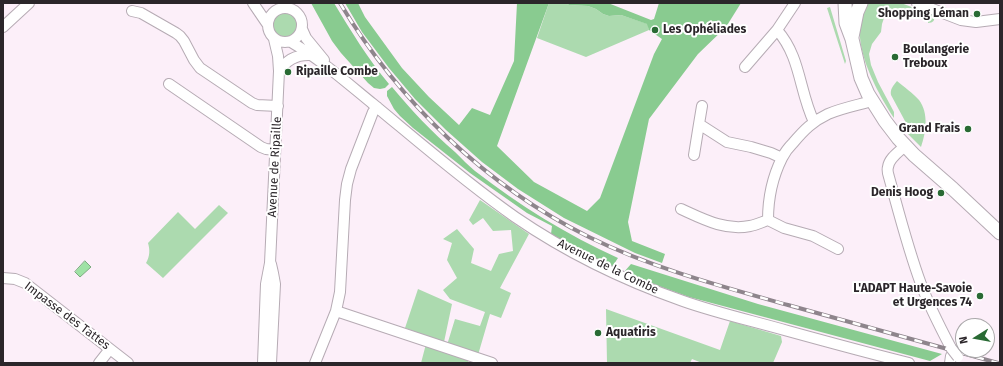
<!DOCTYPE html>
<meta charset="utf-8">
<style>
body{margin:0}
#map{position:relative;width:1003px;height:366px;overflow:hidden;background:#fceff9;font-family:"Fira Sans",sans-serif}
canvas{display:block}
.frame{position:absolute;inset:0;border:4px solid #2b262a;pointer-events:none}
.north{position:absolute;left:955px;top:318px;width:40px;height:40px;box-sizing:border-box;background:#fff;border:1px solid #aaa8aa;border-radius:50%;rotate:259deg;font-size:11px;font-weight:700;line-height:16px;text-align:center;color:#2b262a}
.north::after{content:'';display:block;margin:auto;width:14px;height:18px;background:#296a34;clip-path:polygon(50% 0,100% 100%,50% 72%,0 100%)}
</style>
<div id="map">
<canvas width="1003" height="366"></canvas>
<div class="frame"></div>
<div class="north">N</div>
</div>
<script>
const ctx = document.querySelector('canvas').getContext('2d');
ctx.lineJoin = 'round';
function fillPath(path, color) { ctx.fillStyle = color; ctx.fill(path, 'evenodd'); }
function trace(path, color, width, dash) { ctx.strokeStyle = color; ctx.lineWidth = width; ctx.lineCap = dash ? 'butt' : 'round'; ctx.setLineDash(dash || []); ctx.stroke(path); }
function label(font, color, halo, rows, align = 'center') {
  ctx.font = font + ' "Fira Sans",sans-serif'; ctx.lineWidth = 4; ctx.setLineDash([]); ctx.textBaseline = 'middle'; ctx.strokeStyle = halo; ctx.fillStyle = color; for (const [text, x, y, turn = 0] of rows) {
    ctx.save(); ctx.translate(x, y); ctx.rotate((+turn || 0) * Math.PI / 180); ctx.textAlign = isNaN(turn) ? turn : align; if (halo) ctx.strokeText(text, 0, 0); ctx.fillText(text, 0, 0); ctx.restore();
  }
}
const green = new Path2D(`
 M 549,3 L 566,3 L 569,5 L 588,6 L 596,9 L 603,14 L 609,16 L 621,15 L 648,24 L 649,30 L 586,57 L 537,38 Z
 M 869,3 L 901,3 L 933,15 C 936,20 933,23 928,23 L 928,17 L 895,8 L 884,18 L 882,24 L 881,32 L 872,44 L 869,54 L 871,65 L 878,82 L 894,112 L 894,118 C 876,90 844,34 869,3 Z
 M 830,7 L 846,61 L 845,64 L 827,8 Z
 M273 25a12 12 0 1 1 24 0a12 12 0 1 1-24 0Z
 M 897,81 C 904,87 913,93 919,100 C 929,113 926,133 921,147 L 905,131 L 905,121 L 891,95 C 890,89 893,86 897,81 Z
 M 480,200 L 529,234 L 500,288 L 511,293 L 501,318 L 490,314 L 478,355 L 447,345 L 455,319 L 480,326 L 485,312 L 450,299 L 443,290 L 457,278 L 447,260 L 452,243 L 443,239 L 457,229 L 474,249 L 471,263 L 491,271 L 499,254 L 513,251 L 511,230 L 493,231 L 483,218 L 473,225 L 469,220 Z
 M 219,205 L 228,213 L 163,278 L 146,263 C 150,256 150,250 148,243 L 178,212 L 195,229 Z
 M 418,289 L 452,304 L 444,342 L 405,328 Z
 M 606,309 L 720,350 L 730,321 L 781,336 L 782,342 L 773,363 L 702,363 L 692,359 L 690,363 L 607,363 Z
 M 426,344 L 469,359 L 468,363 L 421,363 Z`);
const forest = new Path2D(`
 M 311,3 L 334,3 C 351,31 368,59 389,84 L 385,88 L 380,89 L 374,88 L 368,83 L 341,53 L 332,41 Z
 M 345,3 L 358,3 L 365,17 L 402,68 L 429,97 L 459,125 L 472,108 L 490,115 L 514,61 L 517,3 L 549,3 L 497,146 L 534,182 L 587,211 L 600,198 L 654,54 L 662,39 L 649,30 L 647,24 L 621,15 L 609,16 L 603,14 L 596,9 L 588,6 L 569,5 L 566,3 L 608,3 L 651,20 L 654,19 L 659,3 L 741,3 L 726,27 L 698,54 L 649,119 L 628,222 L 632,241 L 665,254 L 662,263 L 635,253 L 564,218 L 518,189 L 482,162 L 446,130 L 415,99 L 389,68 L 362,32 Z
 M 392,87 C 411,110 432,132 455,152 C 462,159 468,165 475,171 C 519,205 567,235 618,258 L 612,267 L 551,234 L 552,226 L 527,213 L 470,173 L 413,128 L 400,116 L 394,109 L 387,96 L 387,91 Z
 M 631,264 L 758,304 L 942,354 L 930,361 L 689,297 L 656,285 L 624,272 Z`);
const water = new Path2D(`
 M 85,261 L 91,267 L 80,277 L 75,272 Z`);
const minor = new Path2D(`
 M 253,3 L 268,25
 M 917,3 L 961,20 L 976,22 L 1000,19
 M268 25a17 17 0 1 1 34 0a17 17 0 1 1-34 0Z
 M 132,11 L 141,13 L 176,33 L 180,36 L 184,41 L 194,60 L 200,68 L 252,103 L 257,105 L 278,106
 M 3,27 L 29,3
 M 302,29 L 306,38 L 324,60
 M 777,30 L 795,3
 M 291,42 C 320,59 346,82 373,104 C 419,142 465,182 515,217 C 566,252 623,280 683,301 C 717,313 753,321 788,331 C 828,342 868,353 909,363
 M 745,67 L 777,30 C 801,57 799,91 814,122
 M 279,71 C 287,59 297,54 311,55
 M 169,84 L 261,147 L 266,149 L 275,150
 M 699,124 L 702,106
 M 905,146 C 900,151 889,158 888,167 C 887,170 888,174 889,177 C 899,213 908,249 921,284 C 929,306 940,327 951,348
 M 694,155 L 699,124 L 727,142 L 751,147 L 771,153 L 782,158
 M 681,209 C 703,219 725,231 750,226 C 756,225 762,222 768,220 L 784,228 L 813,236 L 838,249
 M 768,220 C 768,199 773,176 782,158 C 785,152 789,147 793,143 C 804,130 813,121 828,114 C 842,108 858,105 872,101
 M 271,264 L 273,273 L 275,284 L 271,363
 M 3,278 L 15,279 L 25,283 L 128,363
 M 336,311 L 492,363
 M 99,363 L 110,349
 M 263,363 L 266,284 L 270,263 L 279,71 L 278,56 L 274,39
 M 315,363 L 336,311 L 340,292 L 345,200 L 347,184 L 351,169 L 373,112 L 377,107
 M 950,363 L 951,356`);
const major = new Path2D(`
 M 845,3 L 846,23 L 852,39 L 861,78 L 868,94 L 885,121 L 898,138 L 914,155 L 953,189 L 1000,233
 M 852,37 L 857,12 L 861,3`);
const rail = new Path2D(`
 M 340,3 C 399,102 486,186 589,237 C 652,268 720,286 788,305 C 858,324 928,344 998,363`);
const minorBridge = new Path2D(`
 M 951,348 L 958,357`);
const markers = [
 [977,14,4,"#296a34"],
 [655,30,4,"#296a34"],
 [895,57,4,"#296a34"],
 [288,72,4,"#296a34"],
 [968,129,4,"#296a34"],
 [941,193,4,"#296a34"],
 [980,296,4,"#296a34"],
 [598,333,4,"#296a34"]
];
const poiNames = [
 ["Shopping Léman",969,14],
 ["Les Ophéliades",663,30,"left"],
 ["Boulangerie",903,50,"left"],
 ["Treboux",903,64,"left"],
 ["Ripaille Combe",296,72,"left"],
 ["Grand Frais",960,129],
 ["Denis Hoog",933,193],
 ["L'ADAPT Haute-Savoie",972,289],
 ["et Urgences 74",972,303],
 ["Aquatiris",606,333,"left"]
];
const streetNames = [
 ["Avenue de Ripaille",275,167,-87],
 ["Avenue de la Combe",608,267,26],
 ["Impasse des Tattes",67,316,37]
];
fillPath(green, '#acdaaf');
fillPath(forest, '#89cb90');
fillPath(water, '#9fe2a5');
trace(water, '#7caa80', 1);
trace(minor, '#b6abb4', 12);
trace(major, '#b6abb4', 15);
trace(minor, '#fff', 10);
trace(major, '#fff', 13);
trace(rail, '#8e858c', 4);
trace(rail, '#fff', 2.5, [8]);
trace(minorBridge, '#b6abb4', 12, []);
trace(minorBridge, '#fff', 10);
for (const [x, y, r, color] of markers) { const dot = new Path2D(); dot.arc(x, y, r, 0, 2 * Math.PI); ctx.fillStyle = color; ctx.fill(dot); trace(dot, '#fff', 1.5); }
label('bold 12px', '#2b262a', '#fff', poiNames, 'right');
label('12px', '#2b262a', '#fff', streetNames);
</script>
